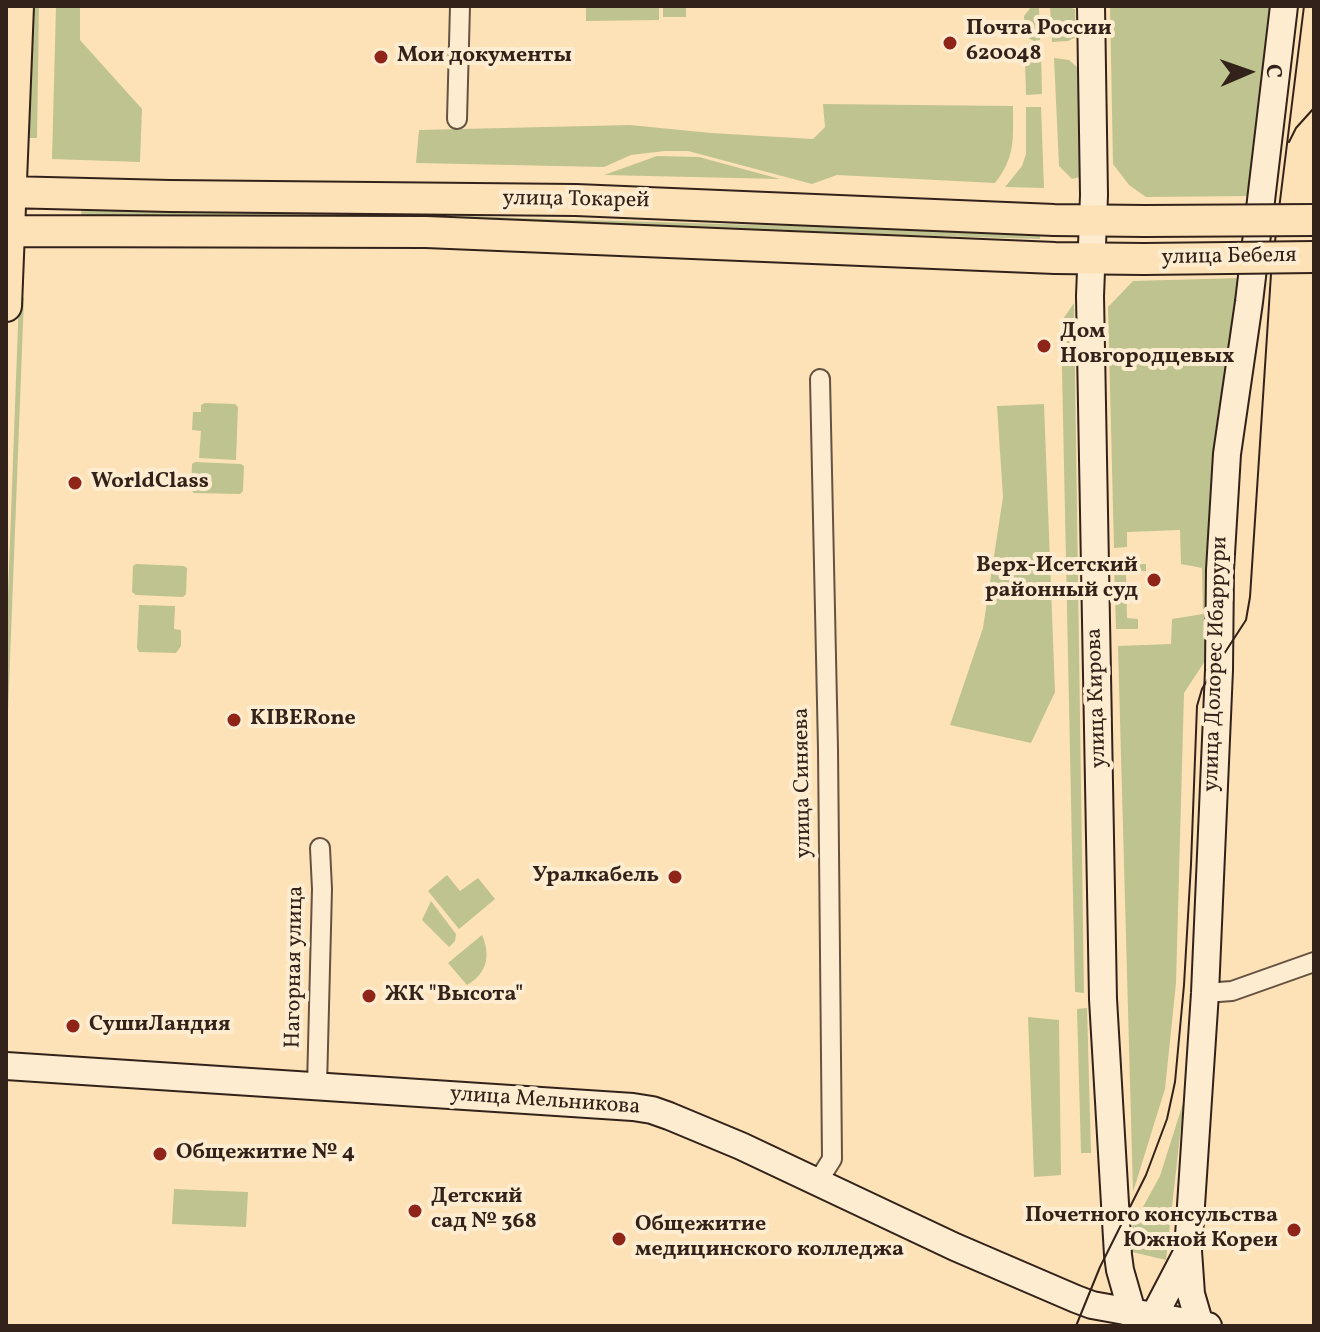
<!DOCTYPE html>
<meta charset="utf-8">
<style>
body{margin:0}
#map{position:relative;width:1320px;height:1332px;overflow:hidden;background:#fde2b8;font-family:Vollkorn,serif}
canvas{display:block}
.frame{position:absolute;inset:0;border:8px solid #322219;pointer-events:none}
.north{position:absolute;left:1208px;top:32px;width:80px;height:80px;-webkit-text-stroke:6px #feecd1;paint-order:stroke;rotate:88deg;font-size:22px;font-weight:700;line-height:32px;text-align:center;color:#322219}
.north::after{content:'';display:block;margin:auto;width:28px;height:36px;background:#322219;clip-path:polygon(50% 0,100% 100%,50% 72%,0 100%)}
</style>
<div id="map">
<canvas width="1320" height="1332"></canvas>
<div class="frame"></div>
<div class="north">С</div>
</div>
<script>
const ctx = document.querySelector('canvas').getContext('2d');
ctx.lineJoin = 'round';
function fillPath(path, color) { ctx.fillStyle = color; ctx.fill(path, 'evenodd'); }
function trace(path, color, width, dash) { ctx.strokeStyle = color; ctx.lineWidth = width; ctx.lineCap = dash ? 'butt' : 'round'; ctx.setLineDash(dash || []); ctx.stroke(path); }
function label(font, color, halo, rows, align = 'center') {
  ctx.font = font + ' Vollkorn,serif'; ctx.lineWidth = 8; ctx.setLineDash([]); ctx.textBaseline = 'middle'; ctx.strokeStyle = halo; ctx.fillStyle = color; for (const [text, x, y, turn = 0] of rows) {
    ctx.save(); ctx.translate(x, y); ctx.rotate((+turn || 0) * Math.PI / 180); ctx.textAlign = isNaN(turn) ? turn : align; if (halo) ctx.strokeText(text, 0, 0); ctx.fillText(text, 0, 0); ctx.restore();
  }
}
const green = new Path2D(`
 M 30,6 L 39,6 L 37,138 L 27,138 Z
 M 56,6 L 80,6 L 80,40 L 142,109 L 140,162 L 52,159 Z
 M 586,6 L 659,6 L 659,20 L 586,21 Z
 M 663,6 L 686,6 L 686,17 L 663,17 Z
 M 1039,6 L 1040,40 L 1034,41 L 1026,37 L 1024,16 L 1031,7 Z
 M 1050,6 L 1064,6 L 1075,9 L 1076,37 L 1068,41 L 1052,42 Z
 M 1110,6 L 1273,6 L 1251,196 L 1146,197 L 1129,185 L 1113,164 Z
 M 1032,53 L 1041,53 L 1042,94 L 1026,95 L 1025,59 Z
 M 1054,58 L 1069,60 L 1078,68 L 1080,177 L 1072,179 L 1059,166 Z
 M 823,104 L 1013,106 C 1013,137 1016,157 995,183 L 837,175 L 812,184 L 688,151 L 665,151 L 631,155 L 604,167 L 416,163 L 419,130 L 630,125 L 711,133 L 813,139 L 825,127 Z
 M 1026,107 L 1041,107 L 1044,188 L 1005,187 L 1022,166 L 1026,154 Z
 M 657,156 L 699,157 L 780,179 L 604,175 Z
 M 81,210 L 343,210 L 518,218 L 760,225 L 1040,229 L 1040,239 L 765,231 L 82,219 Z
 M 1240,278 L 1209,655 L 1184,693 L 1176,983 L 1165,1089 L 1133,1192 L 1118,646 L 1171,644 L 1172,619 L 1203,614 L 1202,568 L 1181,564 L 1180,530 L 1127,532 L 1127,547 L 1114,548 L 1108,307 L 1133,281 Z
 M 19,298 L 24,298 L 6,764 L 6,649 Z
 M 1074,303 L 1084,993 L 1075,992 L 1061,322 Z
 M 205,403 L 235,404 L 238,407 L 236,460 L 199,458 L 201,431 L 192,430 L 193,412 L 201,412 L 201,405 Z
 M 1044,404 L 1055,692 L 1031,743 L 950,725 L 983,628 L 1003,497 L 997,406 Z
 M 195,462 L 241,464 L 244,466 L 243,491 L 240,494 L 194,493 L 191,490 L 192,464 Z
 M 136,564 L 184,566 L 187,568 L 186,594 L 183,597 L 136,595 L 132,592 L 133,566 Z
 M 1146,564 L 1146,571 L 1126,572 L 1127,618 L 1138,619 L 1138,629 L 1116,629 L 1114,565 Z
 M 139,605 L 175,606 L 174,629 L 181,630 L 181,646 L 176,653 L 139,652 L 137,648 Z
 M 447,875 L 460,891 L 478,878 L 495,899 L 459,929 L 428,891 Z
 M 431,901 L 456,934 L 455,941 L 449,947 L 422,920 Z
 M 482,935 C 491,955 487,974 467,985 L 448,963 Z
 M 1087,1008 L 1091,1153 L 1081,1153 L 1077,1009 Z
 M 1028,1017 L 1059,1020 L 1061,1175 L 1034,1177 Z
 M 1184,1100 L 1166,1260 L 1132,1252 L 1132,1227 L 1160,1176 Z
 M 174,1189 L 248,1192 L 246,1227 L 172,1224 Z`);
const street = new Path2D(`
 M 457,119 L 460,6
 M 1205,993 L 1232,991 L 1314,962
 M 317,1086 L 322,889 L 320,848
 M 817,1183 L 832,1159 L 828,749 L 820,379`);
const secondary = new Path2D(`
 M 1091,6 L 1094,195 L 1090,296 L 1103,999 L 1118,1255 L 1120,1270 L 1136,1326
 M 6,1066 L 633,1107 L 652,1110 L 669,1116 L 741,1146 L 955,1247 L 1076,1299 L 1092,1305 L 1208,1326
 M 1188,1251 L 1191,1294 L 1200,1325
 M 1145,1326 L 1154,1316 L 1188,1251 L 1205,993 L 1219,670 L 1220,570 L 1227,454 L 1249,302 L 1284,6`);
const primary = new Path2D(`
 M 6,192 L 170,196 L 576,200 L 1054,220 L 1145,221
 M 6,231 L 426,232 L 1055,258 L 1144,259
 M 6,306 L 18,6`);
const tram = new Path2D(`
 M 1289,142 L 1296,128 L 1314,108
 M 1076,1326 L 1100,1267 L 1146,1175 L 1167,1119 L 1175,1082 L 1184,985 L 1191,864 L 1197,706 L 1202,689 L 1209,677 L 1246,620 L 1250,597 L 1271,274 L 1304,6`);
const primaryBridge = new Path2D(`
 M 1145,221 L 1314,220
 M 1144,259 L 1314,257`);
const markers = [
 [950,43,8,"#8f2418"],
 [381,57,8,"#8f2418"],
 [1044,346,8,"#8f2418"],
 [75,483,8,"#8f2418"],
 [1154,580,8,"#8f2418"],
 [234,720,8,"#8f2418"],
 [675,877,8,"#8f2418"],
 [369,996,8,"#8f2418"],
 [73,1026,8,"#8f2418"],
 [160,1154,8,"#8f2418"],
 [415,1211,8,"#8f2418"],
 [1294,1230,8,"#8f2418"],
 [619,1239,8,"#8f2418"]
];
const poiNames = [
 ["Почта России",966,30],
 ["620048",966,55],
 ["Мои документы",397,57],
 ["Дом",1060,333],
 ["Новгородцевых",1060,358],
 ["WorldClass",91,483],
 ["Верх-Исетский",1138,567,"right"],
 ["районный суд",1138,592,"right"],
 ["KIBERone",250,720],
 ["Уралкабель",659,877,"right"],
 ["ЖК \"Высота\"",385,996],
 ["СушиЛандия",89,1026],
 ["Общежитие № 4",176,1154],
 ["Детский",431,1198],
 ["сад № 368",431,1223],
 ["Почетного консульства",1278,1217,"right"],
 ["Южной Кореи",1278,1242,"right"],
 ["Общежитие",635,1226],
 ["медицинского колледжа",635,1251]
];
const streetNames = [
 ["улица Токарей",576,201,1],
 ["улица Бебеля",1229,258,-1],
 ["улица Долорес Ибаррури",1217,664,-88],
 ["улица Кирова",1098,698,-92],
 ["улица Синяева",804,783,-91],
 ["Нагорная улица",296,967,-89],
 ["улица Мельникова",545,1102,4]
];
fillPath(green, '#bfc38f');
trace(street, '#655241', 22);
trace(secondary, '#322219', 30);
trace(primary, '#322219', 34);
trace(street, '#feecd1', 18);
trace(secondary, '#feecd1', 26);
trace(primary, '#fde2b8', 30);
trace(tram, '#322219', 2);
trace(primaryBridge, '#322219', 34, []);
trace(primaryBridge, '#fde2b8', 30);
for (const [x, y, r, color] of markers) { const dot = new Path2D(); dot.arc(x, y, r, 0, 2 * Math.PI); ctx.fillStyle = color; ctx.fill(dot); trace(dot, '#feecd1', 3); }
label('bold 22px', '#322219', '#feecd1', poiNames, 'left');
label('22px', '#322219', '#feecd1', streetNames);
</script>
